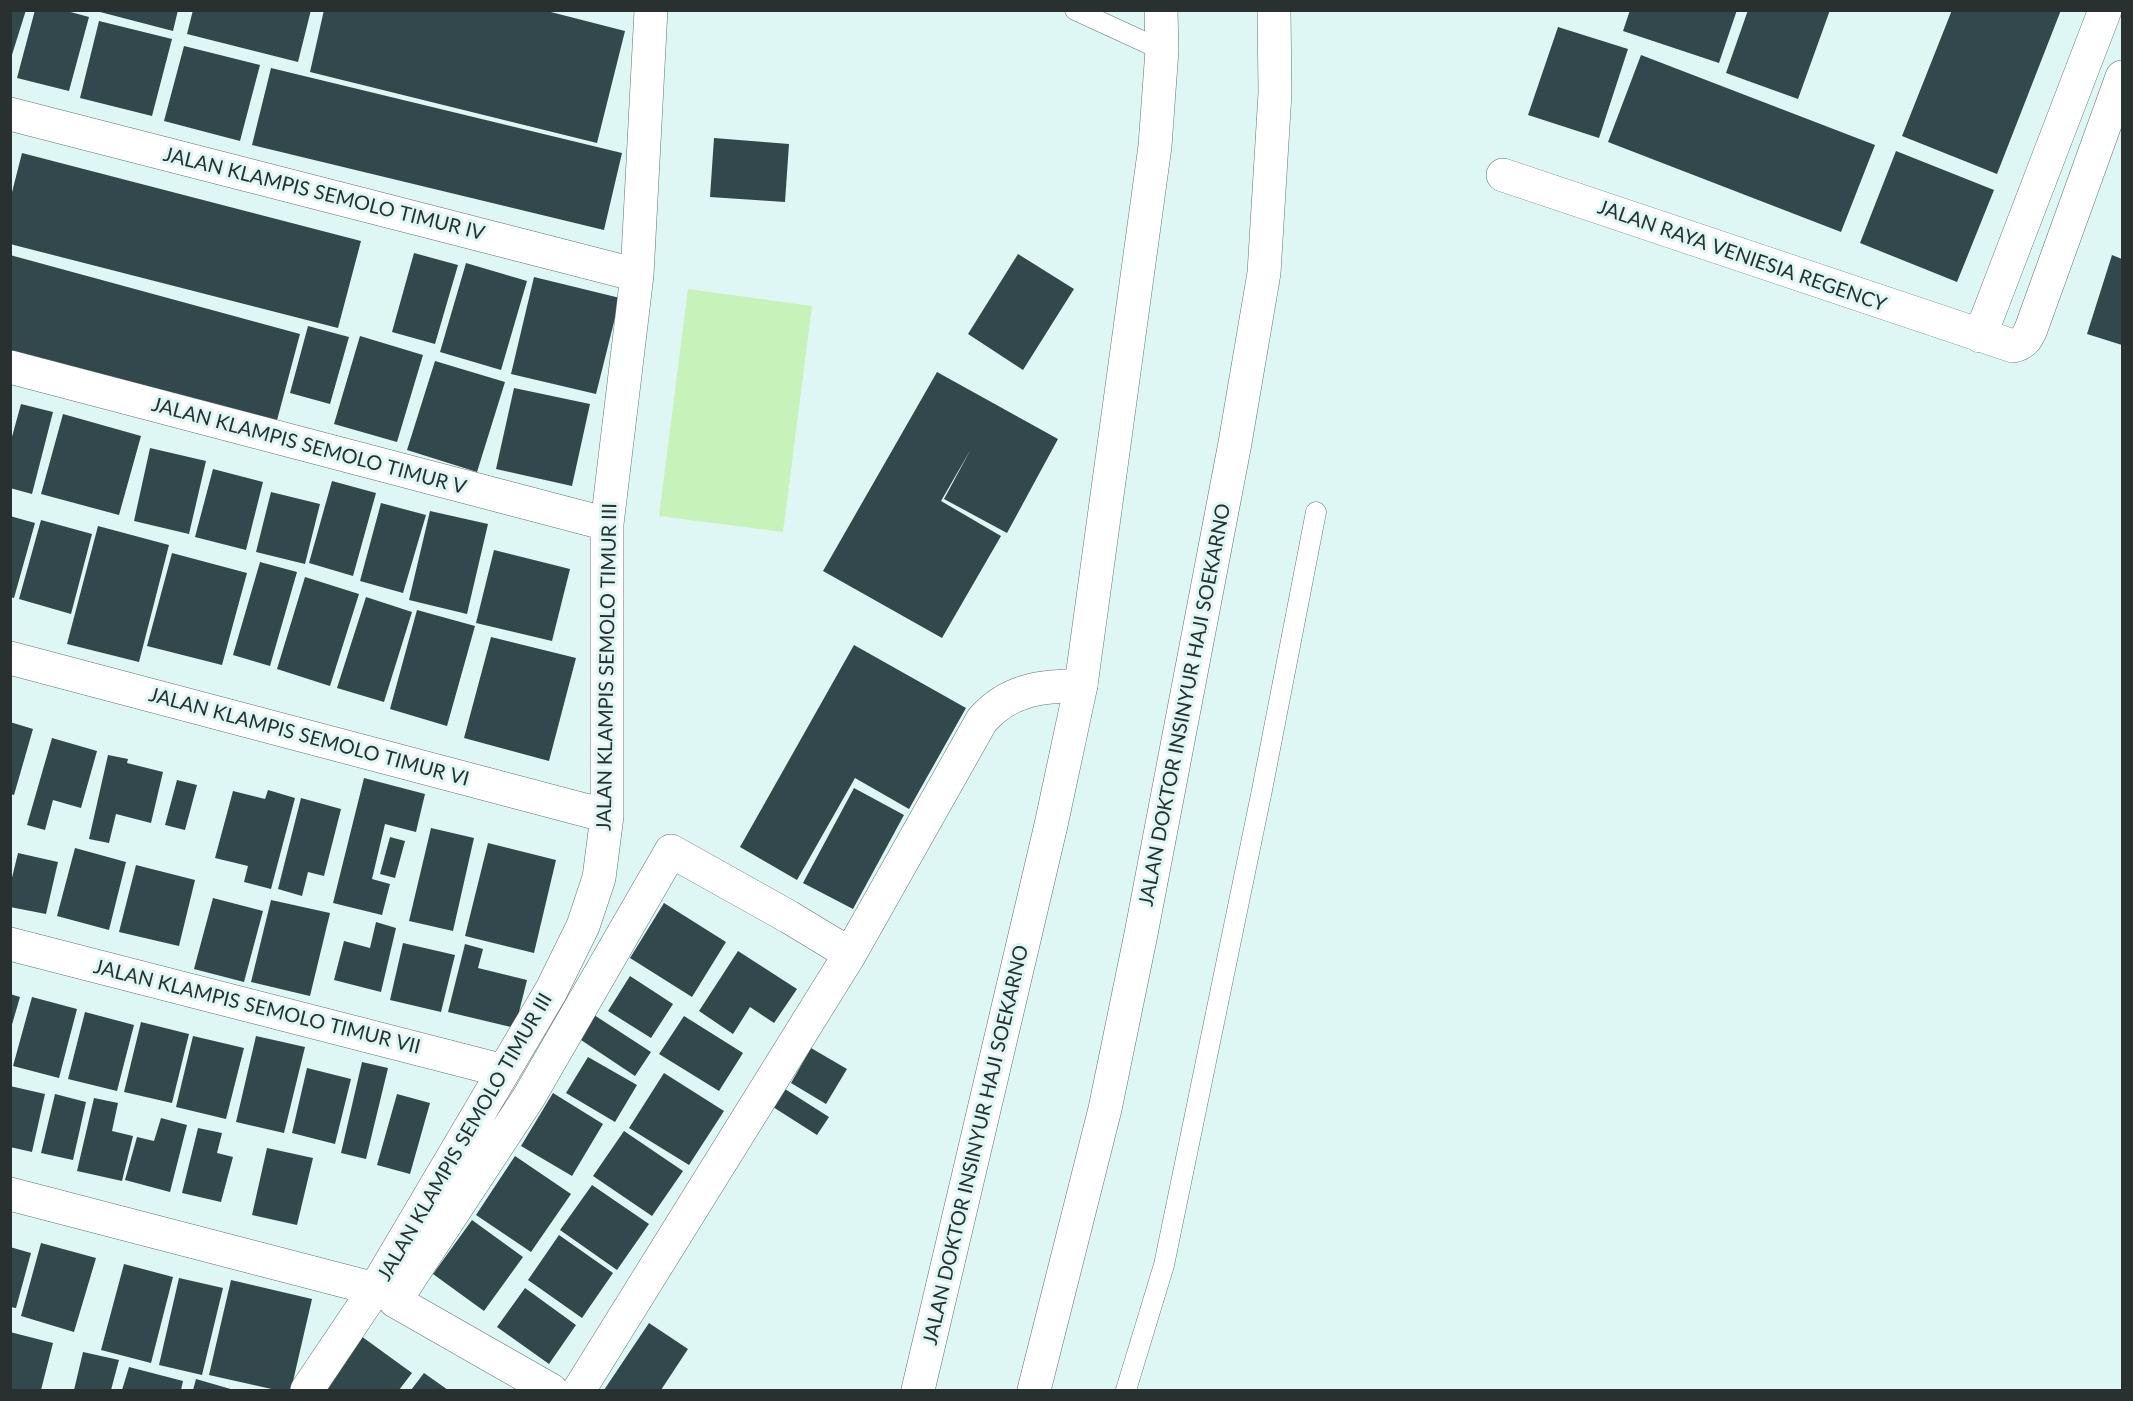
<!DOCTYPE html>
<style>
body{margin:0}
#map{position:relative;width:2133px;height:1401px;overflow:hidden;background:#def7f4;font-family:Lato,sans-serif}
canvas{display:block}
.frame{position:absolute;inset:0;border:12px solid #283130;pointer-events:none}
</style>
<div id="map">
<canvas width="2133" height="1401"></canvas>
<div class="frame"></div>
</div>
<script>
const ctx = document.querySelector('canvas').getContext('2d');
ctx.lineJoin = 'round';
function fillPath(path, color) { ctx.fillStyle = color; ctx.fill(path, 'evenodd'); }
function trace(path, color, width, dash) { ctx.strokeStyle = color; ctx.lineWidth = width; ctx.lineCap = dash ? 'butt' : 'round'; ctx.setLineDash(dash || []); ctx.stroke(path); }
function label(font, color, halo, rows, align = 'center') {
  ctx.font = font + ' Lato,sans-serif'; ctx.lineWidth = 6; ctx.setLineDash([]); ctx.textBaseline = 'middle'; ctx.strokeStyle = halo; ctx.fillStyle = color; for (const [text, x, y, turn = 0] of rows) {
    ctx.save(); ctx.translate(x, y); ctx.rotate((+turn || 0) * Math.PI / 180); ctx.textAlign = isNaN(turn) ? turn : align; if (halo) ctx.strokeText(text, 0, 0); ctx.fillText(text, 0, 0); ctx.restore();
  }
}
const green = new Path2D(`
 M 688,289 L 812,306 L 783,532 L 659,516 Z`);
const building = new Path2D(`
 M 10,10 L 26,10 L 11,58 L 10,58 Z
 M 35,10 L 63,10 L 89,17 L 69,91 L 17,78 Z
 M 100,10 L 178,10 L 173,31 L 100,12 Z
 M 193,10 L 311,10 L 298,62 L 187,34 Z
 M 324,10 L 543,10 L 625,31 L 597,143 L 310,72 Z
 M 1630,10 L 1737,10 L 1719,63 L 1623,31 Z
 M 1748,10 L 1830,10 L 1798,99 L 1726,73 Z
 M 1952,10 L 2061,10 L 1997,174 L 1902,136 Z
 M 99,21 L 172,39 L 152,116 L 80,98 Z
 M 1558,27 L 1628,49 L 1599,138 L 1528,115 Z
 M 184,46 L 260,65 L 240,141 L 164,121 Z
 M 1641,55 L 1875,145 L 1841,232 L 1608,142 Z
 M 271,68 L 622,153 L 604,230 L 252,145 Z
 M 714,138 L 789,144 L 785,202 L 710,197 Z
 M 1896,151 L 1994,190 L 1957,282 L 1860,243 Z
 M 22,153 L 361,241 L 338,328 L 10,244 L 10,200 Z
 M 414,253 L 458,265 L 435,344 L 392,332 Z
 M 1018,254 L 1074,289 L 1023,370 L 968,334 Z
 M 10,255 L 300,334 L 276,424 L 10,352 Z
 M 2112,255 L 2122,259 L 2122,345 L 2087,334 Z
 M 466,263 L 527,281 L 501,370 L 440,352 Z
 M 534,277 L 620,298 L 596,394 L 511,374 Z
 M 308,326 L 349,337 L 330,404 L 290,393 Z
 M 360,336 L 423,355 L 397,442 L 334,424 Z
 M 435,361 L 505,382 L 477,472 L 407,450 Z
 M 937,372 L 1058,439 L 1007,533 L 944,499 L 971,449 L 941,501 L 1001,536 L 942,638 L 823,571 Z
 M 514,388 L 590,404 L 572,486 L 496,469 Z
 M 21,404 L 53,412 L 32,494 L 10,488 L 10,444 Z
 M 63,414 L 141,436 L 119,515 L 41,494 Z
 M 150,448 L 206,461 L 189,534 L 134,521 Z
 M 213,469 L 263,482 L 246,550 L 195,537 Z
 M 332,481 L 376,493 L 353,576 L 309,563 Z
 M 271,492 L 320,504 L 305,564 L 256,552 Z
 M 381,503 L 426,515 L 403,593 L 360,581 Z
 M 430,511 L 488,524 L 467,614 L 409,600 Z
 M 10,516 L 35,523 L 14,598 L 10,597 Z
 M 41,520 L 92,534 L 71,614 L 19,599 Z
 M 98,526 L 169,545 L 139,662 L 67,644 Z
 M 494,550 L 570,569 L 552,641 L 476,623 Z
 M 172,553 L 247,573 L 222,665 L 147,646 Z
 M 260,562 L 297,572 L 270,666 L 233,655 Z
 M 305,577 L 359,594 L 330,686 L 277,669 Z
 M 366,597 L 412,612 L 384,702 L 337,688 Z
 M 417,610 L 475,626 L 447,726 L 390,709 Z
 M 491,637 L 576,658 L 549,761 L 464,738 Z
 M 854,645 L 966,708 L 909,809 L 855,778 L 797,880 L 740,847 Z
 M 10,722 L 33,729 L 14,795 L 10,794 Z
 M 52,738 L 97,751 L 81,808 L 53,800 L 45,830 L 27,825 Z
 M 108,755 L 128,759 L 127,763 L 163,772 L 151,823 L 116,814 L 109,843 L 89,839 Z
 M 364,778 L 425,794 L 416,832 L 385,824 L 372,879 L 390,884 L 382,915 L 333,903 Z
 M 177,780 L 197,785 L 185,830 L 165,825 Z
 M 854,788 L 904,815 L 853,909 L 803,883 Z
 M 268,790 L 295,798 L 271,889 L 244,882 L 248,866 L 215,858 L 233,791 L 265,799 Z
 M 301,798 L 341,809 L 324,876 L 308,872 L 302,896 L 278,889 Z
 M 431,828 L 474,838 L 453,931 L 409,921 Z
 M 390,837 L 405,841 L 395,878 L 380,874 Z
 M 488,843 L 556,860 L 534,953 L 465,936 Z
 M 75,848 L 126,862 L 109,930 L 57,916 Z
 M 18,853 L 58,862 L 46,914 L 10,907 L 10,886 Z
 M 136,865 L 195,880 L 179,946 L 119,932 Z
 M 213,898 L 263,911 L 244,982 L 194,969 Z
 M 271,900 L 330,913 L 310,996 L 251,982 Z
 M 664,903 L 726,942 L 692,997 L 630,958 Z
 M 376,922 L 396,928 L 381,992 L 334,980 L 344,941 L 370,948 Z
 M 403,943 L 455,955 L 441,1012 L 390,1000 Z
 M 465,944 L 483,949 L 478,968 L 527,980 L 515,1028 L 448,1012 Z
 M 738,951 L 797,989 L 774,1023 L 750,1007 L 733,1034 L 699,1011 Z
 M 630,976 L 673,1004 L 651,1038 L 608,1011 Z
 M 10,994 L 20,997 L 11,1028 L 10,1028 Z
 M 32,997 L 77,1009 L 59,1078 L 13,1066 Z
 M 85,1012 L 134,1025 L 117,1091 L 68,1079 Z
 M 591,1013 L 651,1052 L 635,1076 L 575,1036 Z
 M 684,1016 L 743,1053 L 719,1091 L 659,1054 Z
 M 141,1022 L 189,1034 L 172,1103 L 124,1092 Z
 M 193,1036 L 244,1048 L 226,1119 L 176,1107 Z
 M 256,1036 L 305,1047 L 284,1133 L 236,1122 Z
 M 811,1048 L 847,1069 L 826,1104 L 791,1083 Z
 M 588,1057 L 637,1085 L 615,1122 L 566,1093 Z
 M 362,1062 L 388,1068 L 366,1159 L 341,1153 Z
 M 307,1068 L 351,1079 L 335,1144 L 292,1133 Z
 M 664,1073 L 724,1111 L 689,1165 L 629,1128 Z
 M 10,1086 L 45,1094 L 32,1152 L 10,1147 Z
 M 785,1089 L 829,1117 L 817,1135 L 773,1107 Z
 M 553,1093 L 603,1124 L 572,1176 L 521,1146 Z
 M 55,1094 L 86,1102 L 73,1160 L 41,1153 Z
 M 397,1094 L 430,1103 L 410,1174 L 377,1165 Z
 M 94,1098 L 118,1103 L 112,1131 L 133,1136 L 122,1181 L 77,1171 Z
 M 161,1118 L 187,1125 L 170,1192 L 125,1180 L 137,1137 L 154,1141 Z
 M 198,1128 L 222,1133 L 217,1153 L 233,1157 L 221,1202 L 182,1193 Z
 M 624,1131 L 683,1171 L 652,1216 L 593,1176 Z
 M 267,1148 L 313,1158 L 297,1225 L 252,1215 Z
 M 515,1156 L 571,1194 L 531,1252 L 476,1215 Z
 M 592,1185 L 649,1224 L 617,1270 L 560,1230 Z
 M 472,1220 L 523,1257 L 484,1311 L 433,1274 Z
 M 559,1235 L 613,1273 L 582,1318 L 528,1280 Z
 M 41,1243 L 96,1258 L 74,1332 L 21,1316 Z
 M 10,1247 L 31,1253 L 16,1308 L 10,1307 Z
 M 124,1264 L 173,1277 L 151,1363 L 101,1350 Z
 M 179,1278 L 223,1288 L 202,1375 L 159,1365 Z
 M 231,1280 L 312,1299 L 291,1390 L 276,1390 L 209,1375 Z
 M 525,1288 L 576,1325 L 549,1364 L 497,1327 Z
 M 649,1323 L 688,1349 L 661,1390 L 604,1390 Z
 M 10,1332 L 53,1343 L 41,1390 L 10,1390 Z
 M 361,1336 L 412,1373 L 399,1390 L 322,1390 Z
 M 83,1352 L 119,1360 L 111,1390 L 74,1390 Z
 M 129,1367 L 183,1381 L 181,1390 L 122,1390 Z
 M 424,1373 L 448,1390 L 411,1390 Z
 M 196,1379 L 234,1390 L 193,1390 Z`);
const lane = new Path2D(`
 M 1075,10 L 1162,50
 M 1126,1390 L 1164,1265 L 1262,790 L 1316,512`);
const street = new Path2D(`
 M 10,114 L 637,275
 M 1503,175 L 2013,346 C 2024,344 2027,338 2031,329 L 2122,77
 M 1980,336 L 2105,10
 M 10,367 L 607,524
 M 10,658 L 607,816
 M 10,944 L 504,1071
 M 10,1194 L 375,1289
 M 307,1390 L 375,1289 L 551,991 L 583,926 L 599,878 L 607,816 L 607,524 L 637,275 L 651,10
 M 551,1390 L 395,1301 L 529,1097 L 671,851 L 789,917 L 850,954
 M 579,1390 L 850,954 L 982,720 C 1010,688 1042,687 1081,685`);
const primary = new Path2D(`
 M 918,1390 L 1051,825 L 1081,685 L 1155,146 L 1162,50 L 1161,10
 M 1034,1390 L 1105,1109 L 1141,934 L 1235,443 L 1264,273 L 1275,93 L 1274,10`);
const streetNames = [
 ["JALAN KLAMPIS SEMOLO TIMUR IV",324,194,14],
 ["JALAN RAYA VENIESIA REGENCY",1742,256,19],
 ["JALAN KLAMPIS SEMOLO TIMUR V",309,446,15],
 ["JALAN KLAMPIS SEMOLO TIMUR III",607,667,-89],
 ["JALAN DOKTOR INSINYUR HAJI SOEKARNO",1185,705,-79],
 ["JALAN KLAMPIS SEMOLO TIMUR VI",309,737,15],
 ["JALAN KLAMPIS SEMOLO TIMUR VII",257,1007,14],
 ["JALAN KLAMPIS SEMOLO TIMUR III",465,1137,-60],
 ["JALAN DOKTOR INSINYUR HAJI SOEKARNO",976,1145,-77]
];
fillPath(green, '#c7f2b9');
fillPath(building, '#33484c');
trace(lane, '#5f7573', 21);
trace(street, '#5f7573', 34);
trace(primary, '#5f7573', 34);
trace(lane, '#fff', 20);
trace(street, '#fff', 33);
trace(primary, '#fff', 33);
label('20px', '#283130', '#def7f4', streetNames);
</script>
